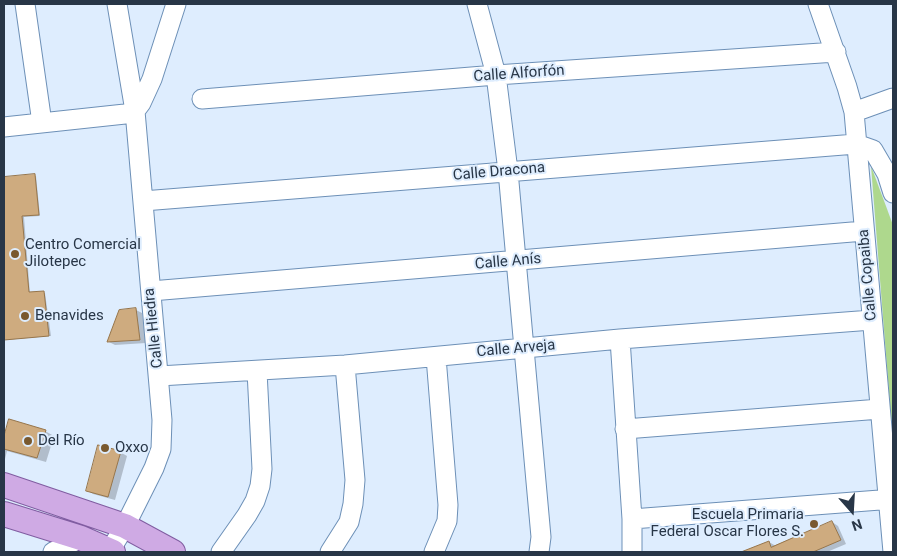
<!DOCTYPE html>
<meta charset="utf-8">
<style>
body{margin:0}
#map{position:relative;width:897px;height:556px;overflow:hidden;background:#deedfe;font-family:Roboto,sans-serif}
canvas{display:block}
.frame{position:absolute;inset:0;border:5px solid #283647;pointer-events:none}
.north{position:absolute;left:827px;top:486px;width:50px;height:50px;-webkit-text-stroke:4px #deedfe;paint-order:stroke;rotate:161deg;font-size:14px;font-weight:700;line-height:20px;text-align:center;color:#283647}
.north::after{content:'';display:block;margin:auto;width:18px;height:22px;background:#283647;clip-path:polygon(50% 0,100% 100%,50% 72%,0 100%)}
</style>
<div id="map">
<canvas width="897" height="556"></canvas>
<div class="frame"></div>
<div class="north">N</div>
</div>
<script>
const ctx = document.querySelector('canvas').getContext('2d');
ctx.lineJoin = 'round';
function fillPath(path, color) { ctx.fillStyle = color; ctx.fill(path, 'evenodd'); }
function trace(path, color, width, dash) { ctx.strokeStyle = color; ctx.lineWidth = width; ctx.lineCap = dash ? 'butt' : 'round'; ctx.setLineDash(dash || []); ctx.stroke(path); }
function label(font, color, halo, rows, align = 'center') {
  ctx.font = font + ' Roboto,sans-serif'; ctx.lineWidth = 4; ctx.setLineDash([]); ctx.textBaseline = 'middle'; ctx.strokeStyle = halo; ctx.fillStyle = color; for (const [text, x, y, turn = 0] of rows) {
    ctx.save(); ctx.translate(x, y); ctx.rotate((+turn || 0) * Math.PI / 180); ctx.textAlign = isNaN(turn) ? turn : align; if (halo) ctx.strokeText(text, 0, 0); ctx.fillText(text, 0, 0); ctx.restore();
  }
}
const green = new Path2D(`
 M 871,166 L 893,225 L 893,443 Z`);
const shadow = new Path2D(`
 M 35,176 L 36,176 L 40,216 L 24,217 L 30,294 L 45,293 L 51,336 L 6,340 L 5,339 L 4,331 L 4,178 Z
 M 136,310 L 142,313 L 146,343 L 115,345 L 109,342 Z
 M 45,431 L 54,436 L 46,462 L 7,451 L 4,463 L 4,439 Z
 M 120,452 L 127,456 L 115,500 L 93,494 L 87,490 Z
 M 832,522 L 838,526 L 846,544 L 827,552 L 743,552 L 769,542 L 776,546 Z`);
const building = new Path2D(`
 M 35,174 L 39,215 L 22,216 L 29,292 L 44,291 L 49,336 L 4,340 L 4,177 Z
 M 136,308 L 140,340 L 107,342 L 119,310 Z
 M 9,419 L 46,430 L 37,458 L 4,449 L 4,436 Z
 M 98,445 L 121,451 L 108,497 L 86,491 Z
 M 832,521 L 841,540 L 813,552 L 741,552 L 769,541 L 771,547 Z`);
const minor = new Path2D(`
 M 25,4 L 42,123
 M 477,4 L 496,75 L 508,171 L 541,537 L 539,552
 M 818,4 L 847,87 L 854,112 L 893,552
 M 202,99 L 496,75 L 836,52
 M 854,112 L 893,98
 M 4,127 L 125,114 L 135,111 L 141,103 L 152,79 L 176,4
 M 143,201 L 856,144 L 873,150 L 887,174 L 893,193
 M 151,291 L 864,231
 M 620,339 L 632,519 L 632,552
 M 159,376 L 345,365 L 620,339 L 872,320
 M 625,429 L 880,409
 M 632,519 L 893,499
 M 53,552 L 81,538
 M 109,552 L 125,526 L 154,468 L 161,449 L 162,420 L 135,111 L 117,4
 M 221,552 L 247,515 L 255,501 L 260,486 L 262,469 L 257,371
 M 330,552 L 349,522 L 353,504 L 355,480 L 345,365
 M 434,552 L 447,521 L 448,505 L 436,357`);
const major = new Path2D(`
 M 4,485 L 125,526 L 173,552
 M 4,514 L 81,538 L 113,552`);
const markers = [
 [15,254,5,"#79592f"],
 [25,316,5,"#79592f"],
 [28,441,5,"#79592f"],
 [105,448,5,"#79592f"],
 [814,524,5,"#79592f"]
];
const streetNames = [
 ["Calle Alforfón",519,74,-4],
 ["Calle Dracona",499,172,-5],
 ["Calle Anís",508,262,-5],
 ["Calle Copaiba",868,275,-95],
 ["Calle Hiedra",154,328,-96],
 ["Calle Arveja",516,349,-5]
];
const poiNames = [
 ["Centro Comercial",25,245],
 ["Jilotepec",25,262],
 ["Benavides",35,316],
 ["Del Río",38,441],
 ["Oxxo",115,448],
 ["Escuela Primaria",804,515,"right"],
 ["Federal Oscar Flores S.",804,532,"right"]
];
fillPath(green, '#aed88d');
fillPath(shadow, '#0003');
fillPath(building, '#ceab7f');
trace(building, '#96754b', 1);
trace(minor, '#6d90b7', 21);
trace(major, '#805da1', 26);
trace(minor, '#fff', 19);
trace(major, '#cfaae4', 24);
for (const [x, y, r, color] of markers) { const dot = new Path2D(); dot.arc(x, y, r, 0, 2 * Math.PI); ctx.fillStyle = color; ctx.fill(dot); trace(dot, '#deedfe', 2); }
label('15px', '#283647', '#deedfe', streetNames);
label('15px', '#283647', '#deedfe', poiNames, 'left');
</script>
